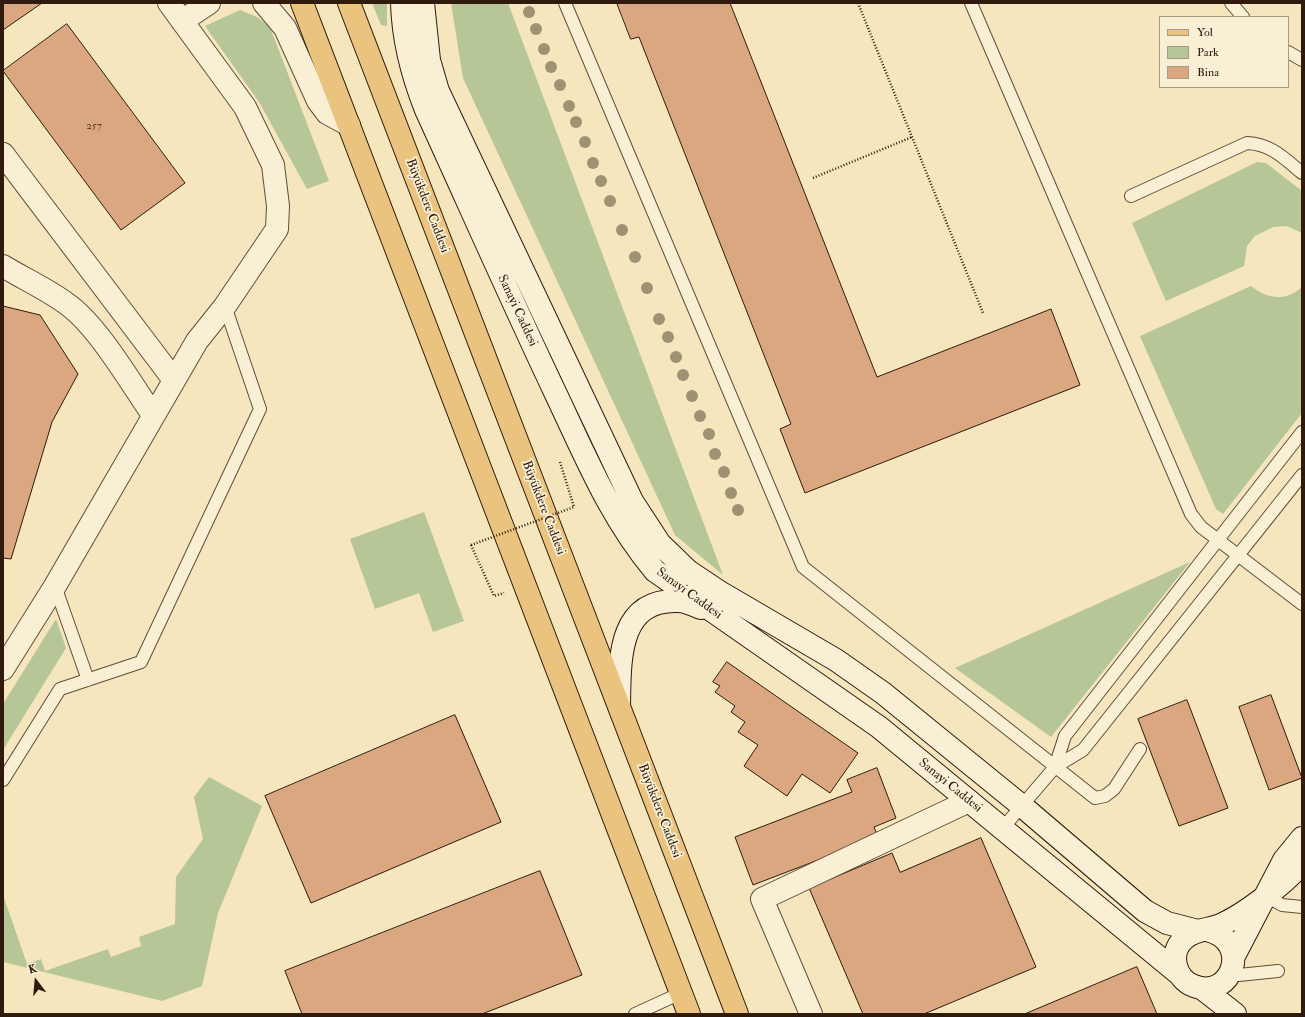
<!DOCTYPE html>
<meta charset="utf-8">
<style>
body{margin:0}
#map{position:relative;width:1305px;height:1017px;overflow:hidden;background:#f5e6bd;font-family:"IM FELL Double Pica",serif}
canvas{display:block}
.frame{position:absolute;inset:0;border:4px solid #301a0e;pointer-events:none}
.legend{position:absolute;left:1159px;top:16px;width:130px;height:72px;box-sizing:border-box;background:#f8efd4;border:1px solid #a89a85;margin:0;padding:5px 7px;list-style:none;font-size:12px;color:#301a0e}
.legend li{display:flex;align-items:center;gap:8px;height:20px}
.legend b{width:20px;border:1px solid #a89a85}
.north{position:absolute;left:16px;top:961px;width:40px;height:40px;-webkit-text-stroke:3px #f8efd4;paint-order:stroke;rotate:344deg;font-size:11px;font-weight:700;line-height:16px;text-align:center;color:#301a0e}
.north::after{content:'';display:block;margin:auto;width:14px;height:18px;background:#301a0e;clip-path:polygon(50% 0,100% 100%,50% 72%,0 100%)}
</style>
<div id="map">
<canvas width="1305" height="1017"></canvas>
<div class="frame"></div>
<ul class="legend">
<li><b style="height:5px;background:#eac37e"></b>Yol</li>
<li><b style="height:11px;background:#b6c696"></b>Park</li>
<li><b style="height:11px;background:#daa780"></b>Bina</li>
</ul>
<div class="north">K</div>
</div>
<script>
const ctx = document.querySelector('canvas').getContext('2d');
ctx.lineJoin = 'round';
function fillPath(path, color) { ctx.fillStyle = color; ctx.fill(path, 'evenodd'); }
function trace(path, color, width, dash) { ctx.strokeStyle = color; ctx.lineWidth = width; ctx.lineCap = dash ? 'butt' : 'round'; ctx.setLineDash(dash || []); ctx.stroke(path); }
function label(font, color, halo, rows, align = 'center') {
  ctx.font = font + ' "IM FELL Double Pica",serif'; ctx.lineWidth = 3.5; ctx.setLineDash([]); ctx.textBaseline = 'middle'; ctx.strokeStyle = halo; ctx.fillStyle = color; for (const [text, x, y, turn = 0] of rows) {
    ctx.save(); ctx.translate(x, y); ctx.rotate((+turn || 0) * Math.PI / 180); ctx.textAlign = isNaN(turn) ? turn : align; if (halo) ctx.strokeText(text, 0, 0); ctx.fillText(text, 0, 0); ctx.restore();
  }
}
const green = new Path2D(`
 M 372,3 L 387,3 L 387,26 L 381,25 Z
 M 451,3 L 508,3 L 723,575 L 675,535 L 463,78 Z
 M 240,10 L 257,17 L 270,27 L 329,181 L 307,189 L 259,102 L 205,26 Z
 M 1257,162 L 1266,163 L 1302,191 L 1302,233 L 1287,226 L 1273,227 L 1255,236 L 1247,246 L 1244,266 L 1166,301 L 1132,223 Z
 M 1251,286 C 1268,299 1285,302 1302,287 L 1302,413 L 1223,514 L 1216,509 L 1140,336 Z
 M 424,512 L 464,621 L 433,632 L 419,593 L 375,609 L 350,539 Z
 M 1190,562 L 1051,737 L 955,668 Z
 M 56,619 L 66,648 L 3,750 L 3,704 Z
 M 209,777 L 262,806 L 218,913 L 202,986 L 162,1001 L 3,962 L 3,895 L 27,964 L 41,959 L 45,971 L 108,949 L 111,957 L 141,946 L 139,937 L 175,924 L 176,877 L 203,839 L 194,797 Z`);
const building = new Path2D(`
 M 3,3 L 42,3 L 3,30 Z
 M 617,3 L 730,3 L 877,377 L 1051,309 L 1080,385 L 805,493 L 780,429 L 791,424 L 639,37 L 631,39 Z
 M 67,24 L 185,183 L 121,230 L 3,71 Z
 M 3,306 L 40,315 L 78,374 L 52,422 L 11,559 L 3,558 Z
 M 727,662 L 858,753 L 830,793 L 802,774 L 787,796 L 744,766 L 758,745 L 738,732 L 745,722 L 731,712 L 735,706 L 715,692 L 720,686 L 713,682 Z
 M 1271,695 L 1302,778 L 1269,790 L 1239,707 Z
 M 1187,700 L 1228,808 L 1179,826 L 1138,719 Z
 M 455,715 L 501,822 L 311,903 L 265,796 Z
 M 877,768 L 896,818 L 874,827 L 878,837 L 753,885 L 735,837 L 852,792 L 847,780 Z
 M 981,838 L 1036,967 L 924,1014 L 863,1014 L 809,888 L 892,853 L 900,872 Z
 M 540,871 L 582,975 L 482,1014 L 302,1014 L 285,971 Z
 M 1137,967 L 1157,1014 L 1025,1014 Z`);
const path = new Path2D(`
 M 858,3 L 983,313
 M 813,178 L 912,137
 M 560,462 L 574,507
 M 471,545 L 494,596 L 504,593`);
const lane = new Path2D(`
 M 565,3 L 803,567 L 1095,798 L 1105,796 L 1114,789 L 1140,749
 M 971,3 L 1191,514 L 1201,527 L 1302,604
 M 1231,3 L 1243,17
 M 1288,52 L 1302,60
 M 1131,196 L 1247,143 C 1271,144 1284,158 1302,173
 M 1302,432 L 1065,736 L 1055,767 L 1083,750 L 1302,475
 M 55,586 L 88,680
 M 3,780 L 60,689 L 141,662 L 260,409 L 225,306
 M 1002,829 L 1055,767
 M 1266,896 L 1282,905 L 1302,907
 M 1229,976 L 1278,971
 M 635,1014 L 681,993`);
const street = new Path2D(`
 M 264,3 L 285,28 L 318,101 L 327,113 L 349,125
 M 182,21 L 209,3
 M 3,154 L 174,380
 M 3,266 C 24,279 47,289 67,304 C 98,326 130,382 153,415
 M 3,669 L 55,586 L 197,341 L 225,306 L 277,229 L 278,206 L 273,165 L 245,107 L 169,3
 M 811,1014 L 762,899 L 969,801`);
const secondary = new Path2D(`
 M 402,3 C 403,41 412,75 426,110 C 469,204 510,297 554,390 C 585,455 609,516 655,571 L 879,727 L 1178,973
 M 423,3 L 429,60 L 438,91 L 632,501 L 660,544 L 688,571 L 718,591 L 836,660 L 883,693 L 1022,806 L 1145,911 L 1167,923 L 1198,931
 M 619,705 C 620,661 617,599 678,601 C 685,601 694,605 701,608
 M 1207,930 C 1253,941 1232,1001 1194,986 C 1175,979 1168,953 1184,939 C 1194,929 1210,930 1223,924 C 1246,913 1286,883 1302,863
 M 1234,956 L 1284,860 L 1302,838
 M 1203,989 L 1235,1014`);
const primary = new Path2D(`
 M 302,3 L 689,1014
 M 349,3 L 737,1014`);
const pathBridge = new Path2D(`
 M 471,545 L 574,507`);
const trees = [
 [529,12],
 [536,29],
 [544,49],
 [551,67],
 [560,85],
 [569,106],
 [576,122],
 [585,142],
 [593,163],
 [601,181],
 [610,201],
 [622,230],
 [635,257],
 [647,288],
 [659,319],
 [668,337],
 [676,357],
 [683,375],
 [692,396],
 [700,416],
 [709,434],
 [715,454],
 [724,472],
 [731,493],
 [738,510]
];
const numberNames = [
 ["257",94,127]
];
const streetNames = [
 ["Büyükdere Caddesi",427,206,69],
 ["Sanayi Caddesi",517,311,65],
 ["Büyükdere Caddesi",543,508,69],
 ["Sanayi Caddesi",689,594,36],
 ["Sanayi Caddesi",950,786,39],
 ["Büyükdere Caddesi",659,811,69]
];
fillPath(green, '#b6c696');
fillPath(building, '#daa780');
trace(building, '#301a0e', 1);
trace(lane, '#614d3a', 14);
trace(street, '#614d3a', 24);
trace(secondary, '#301a0e', 24);
trace(primary, '#301a0e', 24);
trace(path, '#301a0e', 2.5, [1, 2]);
trace(lane, '#f8efd4', 12);
trace(street, '#f8efd4', 22);
trace(secondary, '#f8efd4', 22);
trace(primary, '#eac37e', 22);
trace(pathBridge, '#301a0e', 2.5, [1, 2]);
ctx.fillStyle = '#9f9273';
for (const [x, y] of trees) { ctx.beginPath(); ctx.arc(x, y, 6, 0, 2 * Math.PI); ctx.fill(); }
label('11px', '#5a3d2a', null, numberNames);
label('13px', '#301a0e', '#f8efd4', streetNames);
</script>
